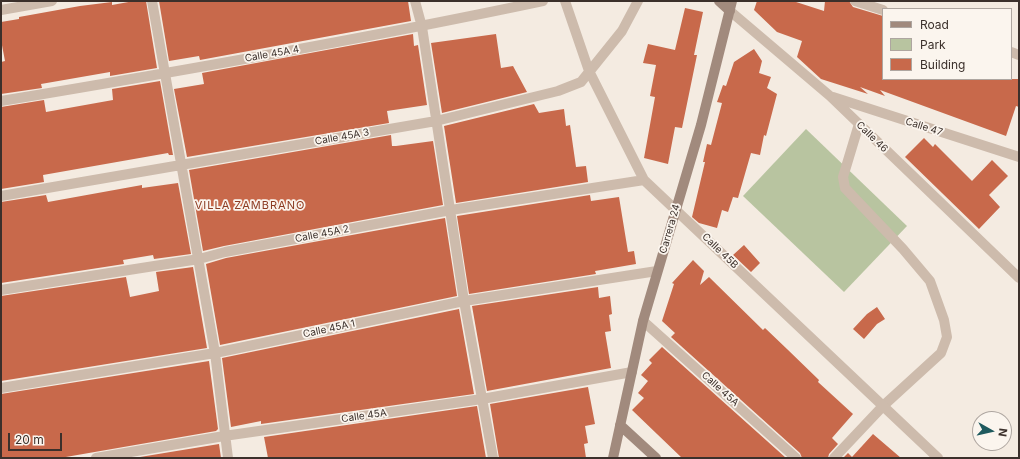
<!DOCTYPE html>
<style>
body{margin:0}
#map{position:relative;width:1020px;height:459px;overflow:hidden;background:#f4ebe1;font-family:Inter,sans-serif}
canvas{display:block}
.frame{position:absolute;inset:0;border:2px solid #3b302b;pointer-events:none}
.legend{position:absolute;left:882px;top:8px;width:130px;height:72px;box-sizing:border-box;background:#fbf5ee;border:1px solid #aea6a0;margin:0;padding:5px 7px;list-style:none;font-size:12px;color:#3b302b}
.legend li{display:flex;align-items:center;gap:8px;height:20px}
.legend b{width:20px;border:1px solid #aea6a0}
.north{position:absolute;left:972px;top:411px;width:40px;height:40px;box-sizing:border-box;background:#fbf5ee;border:1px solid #aea6a0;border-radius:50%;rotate:98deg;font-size:11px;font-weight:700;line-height:16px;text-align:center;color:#3b302b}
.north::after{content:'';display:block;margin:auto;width:14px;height:18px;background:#1f5a5e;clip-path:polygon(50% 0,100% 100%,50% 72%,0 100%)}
.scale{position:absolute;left:8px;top:433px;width:54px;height:18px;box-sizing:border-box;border:2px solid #3b302b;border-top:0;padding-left:5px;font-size:12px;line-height:14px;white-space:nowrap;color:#3b302b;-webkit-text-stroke:3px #fbf5ee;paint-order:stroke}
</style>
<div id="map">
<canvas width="1020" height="459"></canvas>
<div class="frame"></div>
<ul class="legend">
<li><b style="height:5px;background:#a18a7d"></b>Road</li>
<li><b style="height:11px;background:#b8c4a0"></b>Park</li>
<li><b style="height:11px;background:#c8694b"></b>Building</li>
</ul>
<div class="north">N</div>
<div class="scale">20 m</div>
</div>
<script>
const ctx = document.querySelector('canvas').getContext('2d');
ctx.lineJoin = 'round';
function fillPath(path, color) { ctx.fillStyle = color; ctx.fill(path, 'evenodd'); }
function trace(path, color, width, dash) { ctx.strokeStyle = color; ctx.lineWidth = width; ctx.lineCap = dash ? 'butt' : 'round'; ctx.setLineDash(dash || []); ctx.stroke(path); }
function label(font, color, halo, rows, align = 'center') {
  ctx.font = font + ' Inter,sans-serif'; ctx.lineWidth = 3.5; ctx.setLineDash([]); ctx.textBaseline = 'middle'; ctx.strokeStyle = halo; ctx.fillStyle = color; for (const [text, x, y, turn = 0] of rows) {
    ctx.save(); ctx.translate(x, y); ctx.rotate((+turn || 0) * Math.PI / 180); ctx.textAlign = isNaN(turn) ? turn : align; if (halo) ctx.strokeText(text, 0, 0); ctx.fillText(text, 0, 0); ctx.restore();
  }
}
const green = new Path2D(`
 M 806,129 L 907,226 L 844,292 L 743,196 Z`);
const building = new Path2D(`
 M 134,1 L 146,1 L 157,68 L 110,76 L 110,72 L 41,84 L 42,88 L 1,94 L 1,62 L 5,61 L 1,40 L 1,22 L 19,19 L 19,17 L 80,6 L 112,2 L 112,5 Z
 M 159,1 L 408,1 L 411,21 L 200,60 L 199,56 L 169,61 Z
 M 757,1 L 793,1 L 824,11 L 825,1 L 849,1 L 853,7 L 883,16 L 883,79 L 1019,79 L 1019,107 L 1016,106 L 1006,136 L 880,90 L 885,96 L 860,87 L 868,94 L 821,79 L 797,57 L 802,41 L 777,32 L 754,10 Z
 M 685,8 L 703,12 L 694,55 L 697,55 L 682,128 L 675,127 L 668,164 L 644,158 L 655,97 L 650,96 L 656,65 L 643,63 L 648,44 L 675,50 Z
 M 413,34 L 414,46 L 418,45 L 427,105 L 387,111 L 389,123 L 187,157 L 174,89 L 204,84 L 202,73 Z
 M 496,34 L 501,68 L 513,66 L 527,92 L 442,113 L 431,43 Z
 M 754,49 L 762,61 L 759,73 L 771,77 L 767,88 L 777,94 L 766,136 L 764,135 L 760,155 L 751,153 L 738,198 L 733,197 L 728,212 L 722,210 L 717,228 L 699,223 L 692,217 L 705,162 L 703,162 L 707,144 L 711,145 L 722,103 L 717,102 L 723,85 L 726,86 L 734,62 Z
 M 160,81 L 173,155 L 169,155 L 168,153 L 43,175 L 44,182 L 1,189 L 1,107 L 44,100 L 46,112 L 113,100 L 112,89 Z
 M 534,104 L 539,113 L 564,109 L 566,126 L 570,125 L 576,167 L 586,166 L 588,182 L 456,203 L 444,126 Z
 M 391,135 L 392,146 L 396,146 L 433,141 L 443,205 L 224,246 L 203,251 L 189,170 Z
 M 924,138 L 933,147 L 935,144 L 972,181 L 992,160 L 1008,176 L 989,195 L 1000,207 L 979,229 L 905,157 Z
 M 178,183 L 191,254 L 154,259 L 153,255 L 123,260 L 124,264 L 1,283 L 1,202 L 46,195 L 48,202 L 142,185 L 142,188 Z
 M 590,195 L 591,201 L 619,197 L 628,252 L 634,251 L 636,264 L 595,271 L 596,274 L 469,294 L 457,216 Z
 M 445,218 L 457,296 L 220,345 L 206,264 L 226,258 Z
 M 744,245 L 760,263 L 751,272 L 733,255 Z
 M 693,260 L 704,271 L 700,285 L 709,277 L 763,330 L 765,328 L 787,349 L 819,380 L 818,382 L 853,414 L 832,438 L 838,444 L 829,454 L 828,458 L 802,458 L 800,453 L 671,337 L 675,333 L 662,321 L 674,284 L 672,283 Z
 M 193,267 L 207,348 L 1,381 L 1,296 L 126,277 L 130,297 L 159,291 L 156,272 Z
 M 598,287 L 599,298 L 610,296 L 612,314 L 609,315 L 611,331 L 605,332 L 611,368 L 487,391 L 472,306 Z
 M 877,307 L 885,319 L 877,324 L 864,339 L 853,329 L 867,314 Z
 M 459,309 L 474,394 L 261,424 L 261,421 L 231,427 L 222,358 Z
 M 662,347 L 786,458 L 682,458 L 632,410 L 644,398 L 638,393 L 648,381 L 641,375 L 652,363 L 649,360 Z
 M 209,361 L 218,429 L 216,431 L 60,458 L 1,458 L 1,394 Z
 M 588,387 L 595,424 L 585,426 L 588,443 L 584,444 L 586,458 L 499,458 L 490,404 Z
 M 477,406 L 486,458 L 268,458 L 264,437 Z
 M 873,434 L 901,458 L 843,458 L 848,453 L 852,457 Z
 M 219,444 L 221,458 L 134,458 Z`);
const lane = new Path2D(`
 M 859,124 L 843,177 L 845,188 L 903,249 L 930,281 L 944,320 L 947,337 L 941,353 L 883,406`);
const street = new Path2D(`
 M 152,1 L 215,353 L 228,458
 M 415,1 L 422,27 L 464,301 L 493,458
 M 565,1 L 589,71 L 644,180 L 938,458
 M 855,1 L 883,10
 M 1,10 L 52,1
 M 730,11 L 830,96 L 1019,278
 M 1011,52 L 1019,55
 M 833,97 L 1019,157
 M 1,101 C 182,71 363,39 543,1
 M 1,196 L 436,121 L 558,91 L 581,82 L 622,31 L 638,1
 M 1,290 L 199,259 L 225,252 L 451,210 L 644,180
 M 643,321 L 796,458
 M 1,388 L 215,353 L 464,301 L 657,271
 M 96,458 L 224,436 L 482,399 L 632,372
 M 834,458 L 883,406`);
const secondary = new Path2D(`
 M 719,1 L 730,11
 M 620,425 L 656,458
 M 613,458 L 643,321 L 701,125 L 732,1`);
const streetNames = [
 ["Calle 45A 4",272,54,-10],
 ["Calle 47",924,127,18],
 ["Calle 45A 3",342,137,-10],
 ["Calle 46",872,137,44],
 ["Carrera 24",670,229,-74],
 ["Calle 45A 2",322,234,-11],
 ["Calle 45B",720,251,44],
 ["Calle 45A 1",329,329,-12],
 ["Calle 45A",720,389,42],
 ["Calle 45A",364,416,-8]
];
const neighbourhoodNames = [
 ["VILLA ZAMBRANO",250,206]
];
fillPath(green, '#b8c4a0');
fillPath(building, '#c8694b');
trace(lane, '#cdbbac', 10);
trace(street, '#cdbbac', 10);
trace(secondary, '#a18a7d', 10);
label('10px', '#3b302b', '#fbf5ee', streetNames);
ctx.letterSpacing = '1px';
label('11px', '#8c3b22', '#fbf5ee', neighbourhoodNames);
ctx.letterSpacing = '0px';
</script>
